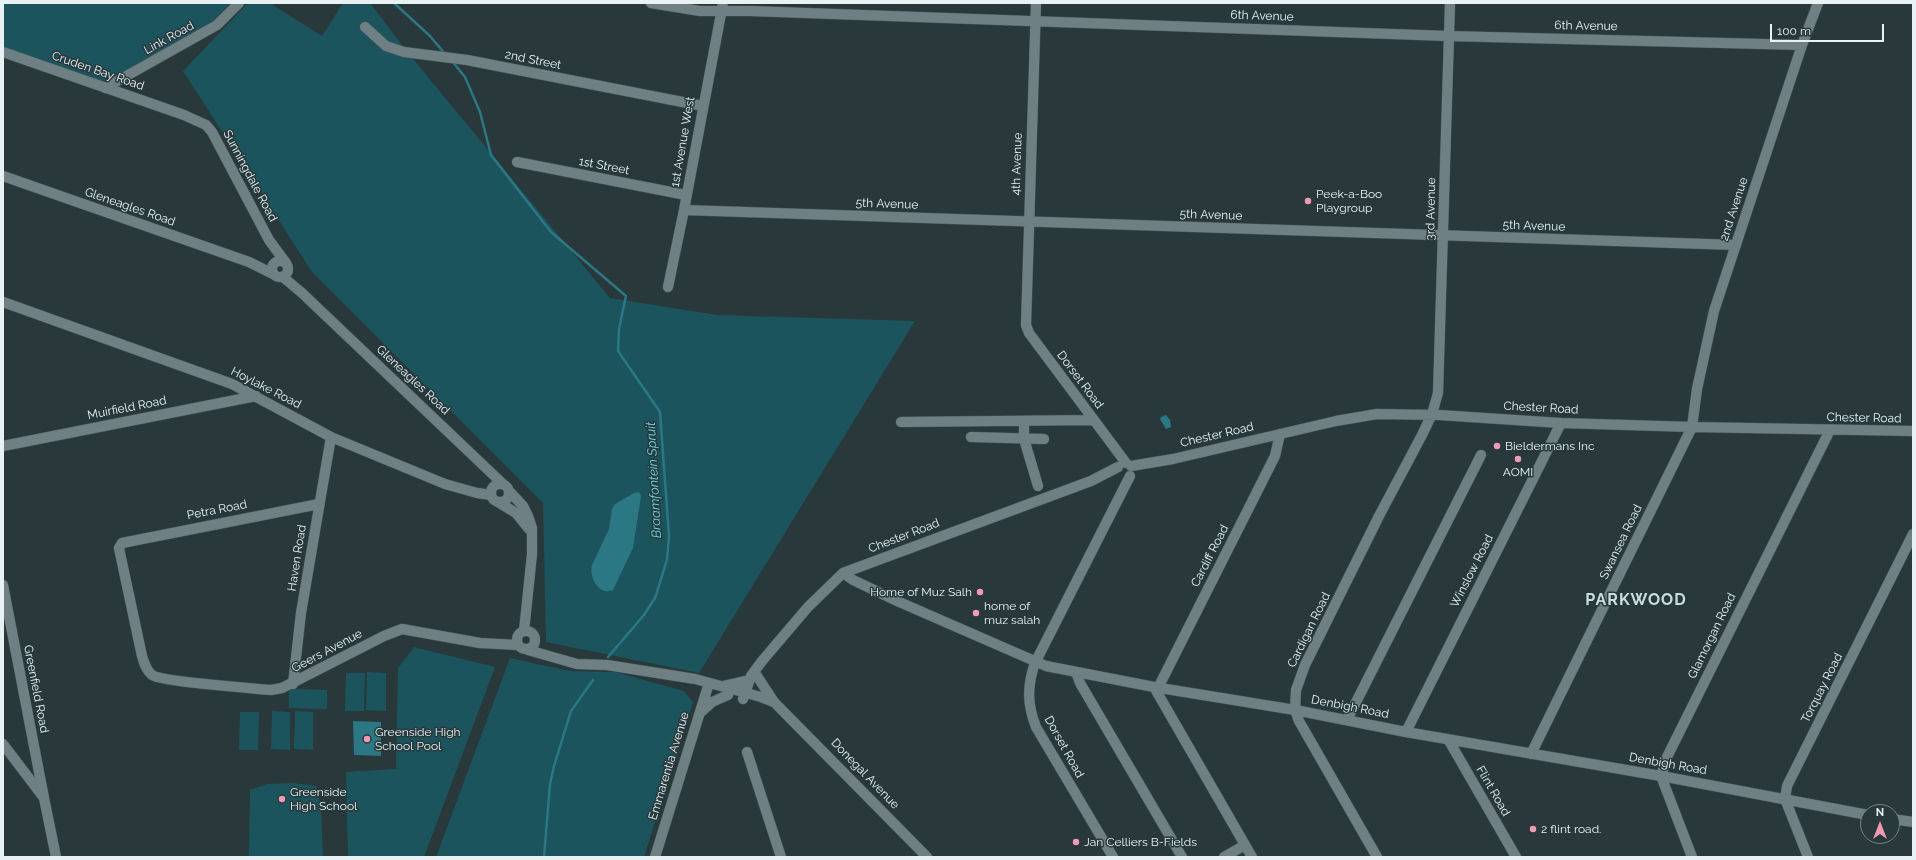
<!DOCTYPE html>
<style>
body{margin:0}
#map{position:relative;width:1916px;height:860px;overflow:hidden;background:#28383b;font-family:Raleway,sans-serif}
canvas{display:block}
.frame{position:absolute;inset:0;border:4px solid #e8f2f4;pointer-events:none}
.north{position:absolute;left:1860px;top:804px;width:40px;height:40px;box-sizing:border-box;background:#28383b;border:1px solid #758285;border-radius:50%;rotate:0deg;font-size:11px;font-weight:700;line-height:16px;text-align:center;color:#e8f2f4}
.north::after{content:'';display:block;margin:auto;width:14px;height:18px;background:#f09ab4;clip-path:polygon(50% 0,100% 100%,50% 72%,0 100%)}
.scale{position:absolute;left:1770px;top:24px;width:114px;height:18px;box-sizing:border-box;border:2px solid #e8f2f4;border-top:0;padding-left:5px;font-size:12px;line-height:14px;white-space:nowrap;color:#e8f2f4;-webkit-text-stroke:3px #28383b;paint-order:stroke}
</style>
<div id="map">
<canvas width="1916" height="860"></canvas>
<div class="frame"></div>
<div class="north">N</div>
<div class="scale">100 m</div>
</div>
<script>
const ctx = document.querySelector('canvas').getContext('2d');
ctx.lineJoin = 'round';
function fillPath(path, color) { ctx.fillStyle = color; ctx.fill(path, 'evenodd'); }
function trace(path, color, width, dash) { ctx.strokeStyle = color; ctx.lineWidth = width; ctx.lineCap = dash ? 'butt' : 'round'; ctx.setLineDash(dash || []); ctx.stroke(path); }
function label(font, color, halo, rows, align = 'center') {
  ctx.font = font + ' Raleway,sans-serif'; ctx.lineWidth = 3; ctx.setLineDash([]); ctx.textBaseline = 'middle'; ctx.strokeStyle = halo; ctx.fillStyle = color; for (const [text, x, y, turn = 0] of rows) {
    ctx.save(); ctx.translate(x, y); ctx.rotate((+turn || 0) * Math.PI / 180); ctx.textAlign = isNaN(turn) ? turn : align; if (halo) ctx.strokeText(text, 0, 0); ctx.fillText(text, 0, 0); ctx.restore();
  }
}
const green = new Path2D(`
 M 3,3 L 230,3 L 208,27 L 109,83 L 3,47 Z
 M 248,3 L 270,3 L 322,36 L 343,3 L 370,3 L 409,54 L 610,298 L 717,315 L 915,321 L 699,673 L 546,642 L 543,503 L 312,272 L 183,71 Z
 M 414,647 L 495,667 L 424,857 L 348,857 L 346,772 L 396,769 L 398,668 Z
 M 510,658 L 570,671 L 615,672 L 684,691 L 693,702 L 644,857 L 436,857 Z
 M 367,672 L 386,673 L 386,711 L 366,710 Z
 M 346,673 L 365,673 L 364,711 L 345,711 Z
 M 289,689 L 327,690 L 327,709 L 289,708 Z
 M 272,711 L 290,712 L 290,750 L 271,749 Z
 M 295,711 L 313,712 L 313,750 L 294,749 Z
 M 240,712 L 259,712 L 258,750 L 239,750 Z
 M 293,783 L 316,786 L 321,806 L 323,857 L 249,857 L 250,790 L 267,784 Z`);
const water = new Path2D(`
 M 1166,415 L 1170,420 L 1171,427 L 1166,429 L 1160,419 L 1161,417 Z
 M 639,492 L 641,496 L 633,548 L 613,590 C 598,596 589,577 592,565 L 609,529 L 612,509 L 615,504 L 634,493 Z
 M 353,721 L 381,722 L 381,756 L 354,755 Z`);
const stream = new Path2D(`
 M 394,3 L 430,36 L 446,55
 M 452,61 L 465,77 L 480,112 L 491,155 L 551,232 L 626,296 L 619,329 L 618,351 L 660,412 L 669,536 L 667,560 L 655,598 L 644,615 L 608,657
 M 544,857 L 550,784 L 554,766 L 571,711 L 593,680`);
const minor = new Path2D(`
 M 651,3 L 700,11 L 750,11 L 1448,36 L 1802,45
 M 1036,3 L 1026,325 L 1029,333 L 1126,463
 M 365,27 L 386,46 L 404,52 L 467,60 L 703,106
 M 3,52 L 184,115 L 206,125 L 212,132 L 269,240 L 286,263
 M 105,88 L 217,25 L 239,3
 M 517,162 L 686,195
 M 3,176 L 249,262 L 275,275
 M 684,210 L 1736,245
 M272 269a8 8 0 1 1 16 0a8 8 0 1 1-16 0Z
 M 283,277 L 302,293 L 504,485
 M 668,287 L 684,210 L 723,3
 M 3,302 L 232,384 L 331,437 L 445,484 L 477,493 L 491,495
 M 1024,421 L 1024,439 L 1038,486
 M 901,422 L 1094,420
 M 971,437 L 1044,439
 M 3,446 L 256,396
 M 1131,466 L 1173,459 L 1336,421 L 1377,414 L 1439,415 L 1561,423 L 1692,427 L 1913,431
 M491 493a9 9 0 1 1 18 0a9 9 0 1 1-18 0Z
 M 509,491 L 523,506 L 528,516 L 532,528 L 532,554 L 524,631
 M 498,502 L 516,513 L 529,529
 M 319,504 L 122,543 L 119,548 L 120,553 L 142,656 C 144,663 146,670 152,675 C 162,682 253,688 271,690 L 282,688 L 384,636 L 402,629 L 480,643 L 518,645
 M 843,573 L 853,580 L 897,601 L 1046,666 L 1154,687 L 1295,710 L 1406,732 L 1661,776 L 1868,815
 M 3,585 L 44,798
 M517 640a9 9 0 1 1 18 0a9 9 0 1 1-18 0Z
 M 528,650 L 577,664 L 607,665 L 695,679 L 761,697 L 774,702 L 927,857
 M 1076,672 L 1080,683 L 1182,857
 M 757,676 L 774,702
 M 293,684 L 301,613 L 331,437
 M 723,686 L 749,680
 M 1154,687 L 1252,857
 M 1158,688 L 1275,456 L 1280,434
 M 743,699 L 751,676 L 762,661 L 808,607 L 843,573 L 1091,481 L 1118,467
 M 700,713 L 712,702 L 728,695
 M 1347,720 L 1481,455
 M 1406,732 L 1561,423
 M 1448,739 L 1516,857
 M 3,744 L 44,798 L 56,857
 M 747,752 L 781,857
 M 1531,754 L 1692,427 L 1697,389 L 1714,311 L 1802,45 L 1818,3
 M 1892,819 L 1913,822
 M 655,857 L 709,683
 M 1113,857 L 1036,727 C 1027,704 1027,686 1035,663 L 1130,476
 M 1224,857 L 1245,845
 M 1377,857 L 1299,721 L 1295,710 L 1296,690 L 1305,665 L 1379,516 L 1422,435 L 1432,414 L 1438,393 L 1450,3
 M 1692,857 L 1661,776 L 1667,757 L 1830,430
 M 1808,857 L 1785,799 L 1787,786 L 1913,534`);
const markers = [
 [1308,201,4,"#f09ab4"],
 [1497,446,4,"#f09ab4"],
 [1518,459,4,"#f09ab4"],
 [980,592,4,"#f09ab4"],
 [976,613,4,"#f09ab4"],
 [367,739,4,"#f09ab4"],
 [282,799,4,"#f09ab4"],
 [1533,829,4,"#f09ab4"],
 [1076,842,4,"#f09ab4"]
];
const streetNames = [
 ["6th Avenue",1262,16,2],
 ["6th Avenue",1586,26,1],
 ["Link Road",169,38,-29],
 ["2nd Street",533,60,11],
 ["Cruden Bay Road",98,71,19],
 ["1st Avenue West",683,142,-80],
 ["4th Avenue",1017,164,-88],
 ["1st Street",604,166,11],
 ["Sunningdale Road",250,176,62],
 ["5th Avenue",887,204,2],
 ["Gleneagles Road",130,207,19],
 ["3rd Avenue",1431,209,-89],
 ["2nd Avenue",1734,209,-72],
 ["5th Avenue",1211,215,2],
 ["5th Avenue",1534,226,2],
 ["Gleneagles Road",413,380,43],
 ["Dorset Road",1080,380,53],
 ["Hoylake Road",266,388,27],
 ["Muirfield Road",127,408,-11],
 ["Chester Road",1541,408,3],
 ["Chester Road",1864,418,1],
 ["Chester Road",1217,435,-13],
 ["Petra Road",217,510,-11],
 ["Chester Road",904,536,-21],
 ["Swansea Road",1621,542,-64],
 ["Cardiff Road",1210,556,-63],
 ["Haven Road",297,558,-81],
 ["Winslow Road",1472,571,-63],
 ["Cardigan Road",1309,630,-64],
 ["Glamorgan Road",1712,636,-64],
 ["Geers Avenue",327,651,-28],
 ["Torquay Road",1822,688,-63],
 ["Greenfield Road",36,689,79],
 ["Denbigh Road",1350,707,11],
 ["Dorset Road",1064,747,61],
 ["Denbigh Road",1668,764,10],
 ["Emmarentia Avenue",669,766,-73],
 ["Donegal Avenue",865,774,46],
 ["Flint Road",1493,791,60]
];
const poiNames = [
 ["Peek-a-Boo",1316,194],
 ["Playgroup",1316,208],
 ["Bieldermans Inc",1505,446],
 ["AOMI",1518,472,"center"],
 ["Home of Muz Salh",972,592,"right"],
 ["home of",984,606],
 ["muz salah",984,620],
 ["Greenside High",375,732],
 ["School Pool",375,746],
 ["Greenside",290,792],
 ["High School",290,806],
 ["2 flint road.",1541,829],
 ["Jan Celliers B-Fields",1084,842]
];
const waterNames = [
 ["Braamfontein Spruit",654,480,-93]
];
const districtNames = [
 ["PARKWOOD",1636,600]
];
fillPath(green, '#1c545e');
fillPath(water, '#2b7783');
trace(stream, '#2b7783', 2.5);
trace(minor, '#485659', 11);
trace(minor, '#6e8084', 10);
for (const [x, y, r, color] of markers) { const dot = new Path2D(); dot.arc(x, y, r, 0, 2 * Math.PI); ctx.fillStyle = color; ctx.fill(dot); trace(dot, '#28383b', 1.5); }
label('12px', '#e8f2f4', '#28383b', streetNames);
label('12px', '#e8f2f4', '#28383b', poiNames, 'left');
label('italic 13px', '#6bdbed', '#28383b', waterNames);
ctx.letterSpacing = '1px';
label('bold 16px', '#cadde1', '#28383b', districtNames);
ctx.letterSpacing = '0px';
</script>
